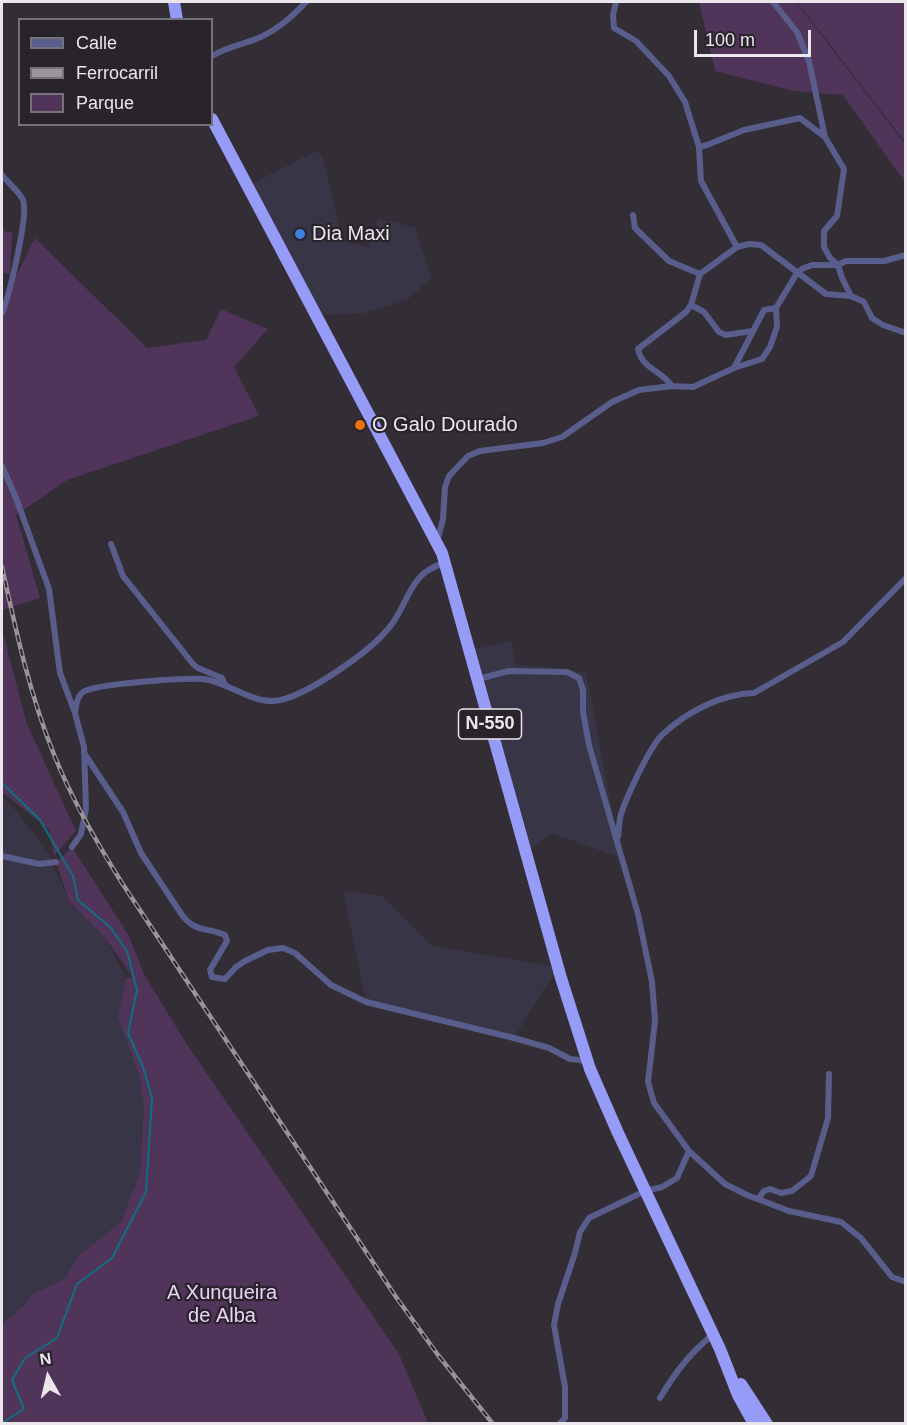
<!DOCTYPE html>
<style>
body{margin:0}
#map{position:relative;width:907px;height:1425px;overflow:hidden;background:#332d35;font-family:Arial,sans-serif}
canvas{display:block}
.frame{position:absolute;inset:0;border:3px solid #eae6eb;pointer-events:none}
.legend{position:absolute;left:18px;top:18px;width:195px;height:108px;box-sizing:border-box;background:#29242b;border:2px solid #767278;margin:0;padding:8px 10px;list-style:none;font-size:18px;color:#eae6eb}
.legend li{display:flex;align-items:center;gap:12px;height:30px}
.legend b{width:30px;border:2px solid #767278}
.north{position:absolute;left:18px;top:1347px;width:60px;height:60px;-webkit-text-stroke:4px #29242b;paint-order:stroke;rotate:352deg;font-size:16px;font-weight:700;line-height:24px;text-align:center;color:#eae6eb}
.north::after{content:'';display:block;margin:auto;width:21px;height:27px;background:#eae6eb;clip-path:polygon(50% 0,100% 100%,50% 72%,0 100%)}
.scale{position:absolute;left:694px;top:30px;width:117px;height:27px;box-sizing:border-box;border:3px solid #eae6eb;border-top:0;padding-left:8px;font-size:18px;line-height:21px;white-space:nowrap;color:#eae6eb;-webkit-text-stroke:4px #29242b;paint-order:stroke}
</style>
<div id="map">
<canvas width="907" height="1425"></canvas>
<div class="frame"></div>
<ul class="legend">
<li><b style="height:8px;background:#595d8c"></b>Calle</li>
<li><b style="height:8px;background:#99949a"></b>Ferrocarril</li>
<li><b style="height:16px;background:#50345a"></b>Parque</li>
</ul>
<div class="north">N</div>
<div class="scale">100 m</div>
</div>
<script>
const ctx = document.querySelector('canvas').getContext('2d');
ctx.lineJoin = 'round';
function fillPath(path, color) { ctx.fillStyle = color; ctx.fill(path, 'evenodd'); }
function trace(path, color, width, dash) { ctx.strokeStyle = color; ctx.lineWidth = width; ctx.lineCap = dash ? 'butt' : 'round'; ctx.setLineDash(dash || []); ctx.stroke(path); }
function label(font, color, halo, rows, align = 'center') {
  ctx.font = font + ' Arial,sans-serif'; ctx.lineWidth = 4.5; ctx.setLineDash([]); ctx.textBaseline = 'middle'; ctx.strokeStyle = halo; ctx.fillStyle = color; for (const [text, x, y, turn = 0] of rows) {
    ctx.save(); ctx.translate(x, y); ctx.rotate((+turn || 0) * Math.PI / 180); ctx.textAlign = isNaN(turn) ? turn : align; if (halo) ctx.strokeText(text, 0, 0); ctx.fillText(text, 0, 0); ctx.restore();
  }
}
const industrial = new Path2D(`
 M 318,150 L 325,164 L 342,240 L 369,248 L 378,219 L 415,227 L 432,278 L 407,300 L 364,313 L 316,315 L 247,186 Z
 M 511,641 L 516,665 L 586,672 L 621,858 L 551,833 L 526,852 L 470,650 Z
 M 2,796 L 18,813 L 49,854 L 69,901 L 106,939 L 126,977 L 118,1017 L 139,1075 L 144,1106 L 140,1172 L 121,1222 L 78,1256 L 45,1317 L 2,1362 Z
 M 343,891 L 383,896 L 433,946 L 558,967 L 514,1038 L 366,1002 Z`);
const green = new Path2D(`
 M 699,2 L 796,2 L 905,144 L 905,182 L 843,95 L 794,91 L 715,71 Z
 M 797,2 L 905,2 L 905,142 Z
 M 2,229 L 5,229 L 5,232 L 12,232 L 10,274 L 2,273 Z
 M 35,238 L 147,348 L 206,340 L 221,309 L 268,329 L 234,367 L 259,416 L 67,480 L 16,515 L 40,598 L 2,610 L 2,304 Z
 M 2,629 L 27,724 L 76,831 L 54,856 L 49,829 L 2,792 Z
 M 72,847 L 129,936 L 144,974 L 186,1043 L 399,1354 L 428,1423 L 2,1423 L 2,1325 L 23,1306 L 33,1294 L 65,1279 L 78,1256 L 121,1222 L 140,1172 L 144,1106 L 139,1075 L 118,1017 L 126,977 L 133,978 L 106,939 L 69,901 L 56,862 Z`);
const stream = new Path2D(`
 M 2,783 L 40,820 L 73,876 L 78,900 L 111,928 L 127,951 L 137,990 L 128,1033 L 143,1067 L 152,1098 L 146,1192 L 112,1258 L 77,1284 L 57,1338 L 25,1358 L 12,1380 L 24,1409 L 2,1423`);
const street = new Path2D(`
 M 616,2 L 613,15 L 614,28 L 636,41 L 669,76 L 685,102 L 699,147 L 701,181 L 737,247
 M 773,2 L 797,32 L 809,61 L 825,137
 M 212,56 C 226,47 241,45 256,39 C 274,32 293,16 306,2
 M 699,147 L 707,145 L 744,130 L 800,118 L 825,137 L 844,169 L 837,216 L 824,231 L 824,247 L 830,258 L 838,265 L 842,278 L 851,296
 M 2,175 C 8,183 19,191 23,200 C 29,215 9,296 2,313
 M 633,215 L 635,228 L 669,261 L 700,274
 M 691,305 L 704,312 L 719,332 L 726,335 L 752,331
 M 734,368 L 764,310 L 776,308
 M 672,386 C 661,370 642,369 638,349 L 686,312 L 691,305 L 700,274 L 737,247 L 749,244 L 761,245 L 826,294 L 851,296 L 864,302 L 872,318 L 883,325 L 906,333
 M 2,466 L 16,498 L 49,589 L 60,673 L 75,713 L 84,747 L 86,809 L 81,834 L 72,847
 M 437,542 L 443,519 L 445,487 L 449,476 L 468,456 L 480,451 L 543,443 L 562,437 L 612,402 L 639,390 L 672,386 L 693,387 L 734,368 L 762,359 L 770,347 L 777,327 L 776,308 L 797,273 L 802,269 L 812,265 L 838,265 L 846,261 L 884,261 L 906,255
 M 111,544 L 123,576 L 193,664 L 198,668 L 222,678 L 226,686
 M 478,679 L 509,671 L 567,672 L 579,678 L 583,690 L 583,712 L 589,745 L 638,914 L 652,982 L 655,1021 L 648,1082 L 654,1103 L 689,1151 L 725,1184 L 747,1195 L 789,1211 L 841,1222 L 861,1238 L 892,1277 L 906,1282
 M 75,713 C 76,705 77,697 83,692 C 95,684 194,676 209,680 C 231,685 251,702 274,701 C 303,699 369,652 388,629 C 410,604 407,573 445,563
 M 84,753 L 123,812 L 141,853 L 182,915 C 196,933 206,927 225,935 L 227,941 L 210,970 L 212,977 L 225,979 L 236,967 L 245,961 L 268,950 L 283,948 L 295,953 L 331,985 L 366,1002 L 514,1038 L 549,1048 L 570,1059 L 587,1061
 M 618,837 C 619,829 619,821 621,814 C 627,796 649,748 662,735 C 686,712 721,694 754,693 L 843,642 L 906,578
 M 2,856 L 39,864 L 56,862
 M 758,1199 L 764,1191 L 770,1189 L 781,1193 L 792,1191 L 811,1176 L 828,1118 L 829,1074
 M 660,1398 C 674,1374 690,1352 713,1335
 M 559,1424 L 565,1418 L 565,1387 L 554,1325 L 558,1304 L 575,1253 L 580,1232 L 589,1218 L 645,1191 L 662,1187 L 677,1178 L 689,1151`);
const highway = new Path2D(`
 M 174,2 L 177,20
 M 212,119 L 442,553 L 561,978 L 590,1069 L 618,1133 L 720,1349 L 738,1395 L 754,1424
 M 741,1384 L 767,1424`);
const rail = new Path2D(`
 M 2,567 C 16,631 30,696 55,757 C 73,802 97,843 122,883 L 396,1297 L 438,1355 L 493,1424`);
const markers = [
 [300,234,6,"#3f7fe0"],
 [360,425,6,"#e8710a"]
];
const shields = [
 [490,724,63]
];
const shieldNames = [
 ["N-550",490,724]
];
const poiNames = [
 ["Dia Maxi",312,234],
 ["O Galo Dourado",372,425]
];
const parkNames = [
 ["A Xunqueira",222,1293],
 ["de Alba",222,1316]
];
fillPath(industrial, '#373546');
fillPath(green, '#50345a');
trace(stream, '#106f82', 2);
trace(street, '#595d8c', 6);
trace(highway, '#959bf7', 12);
trace(rail, '#99949a', 4.5);
trace(rail, '#29242b', 2, [7]);
for (const [x, y, r, color] of markers) { const dot = new Path2D(); dot.arc(x, y, r, 0, 2 * Math.PI); ctx.fillStyle = color; ctx.fill(dot); trace(dot, '#29242b', 2); }
for (const [x, y, w] of shields) { const box = new Path2D(); box.roundRect(x - w / 2, y - 15, w, 30, 4.5); ctx.fillStyle = '#29242b'; ctx.fill(box); trace(box, '#eae6eb', 1.5); }
label('bold 18px', '#eae6eb', null, shieldNames);
label('20px', '#eae6eb', '#29242b', poiNames, 'left');
label('20px', '#ecd3f6', '#29242b', parkNames);
</script>
